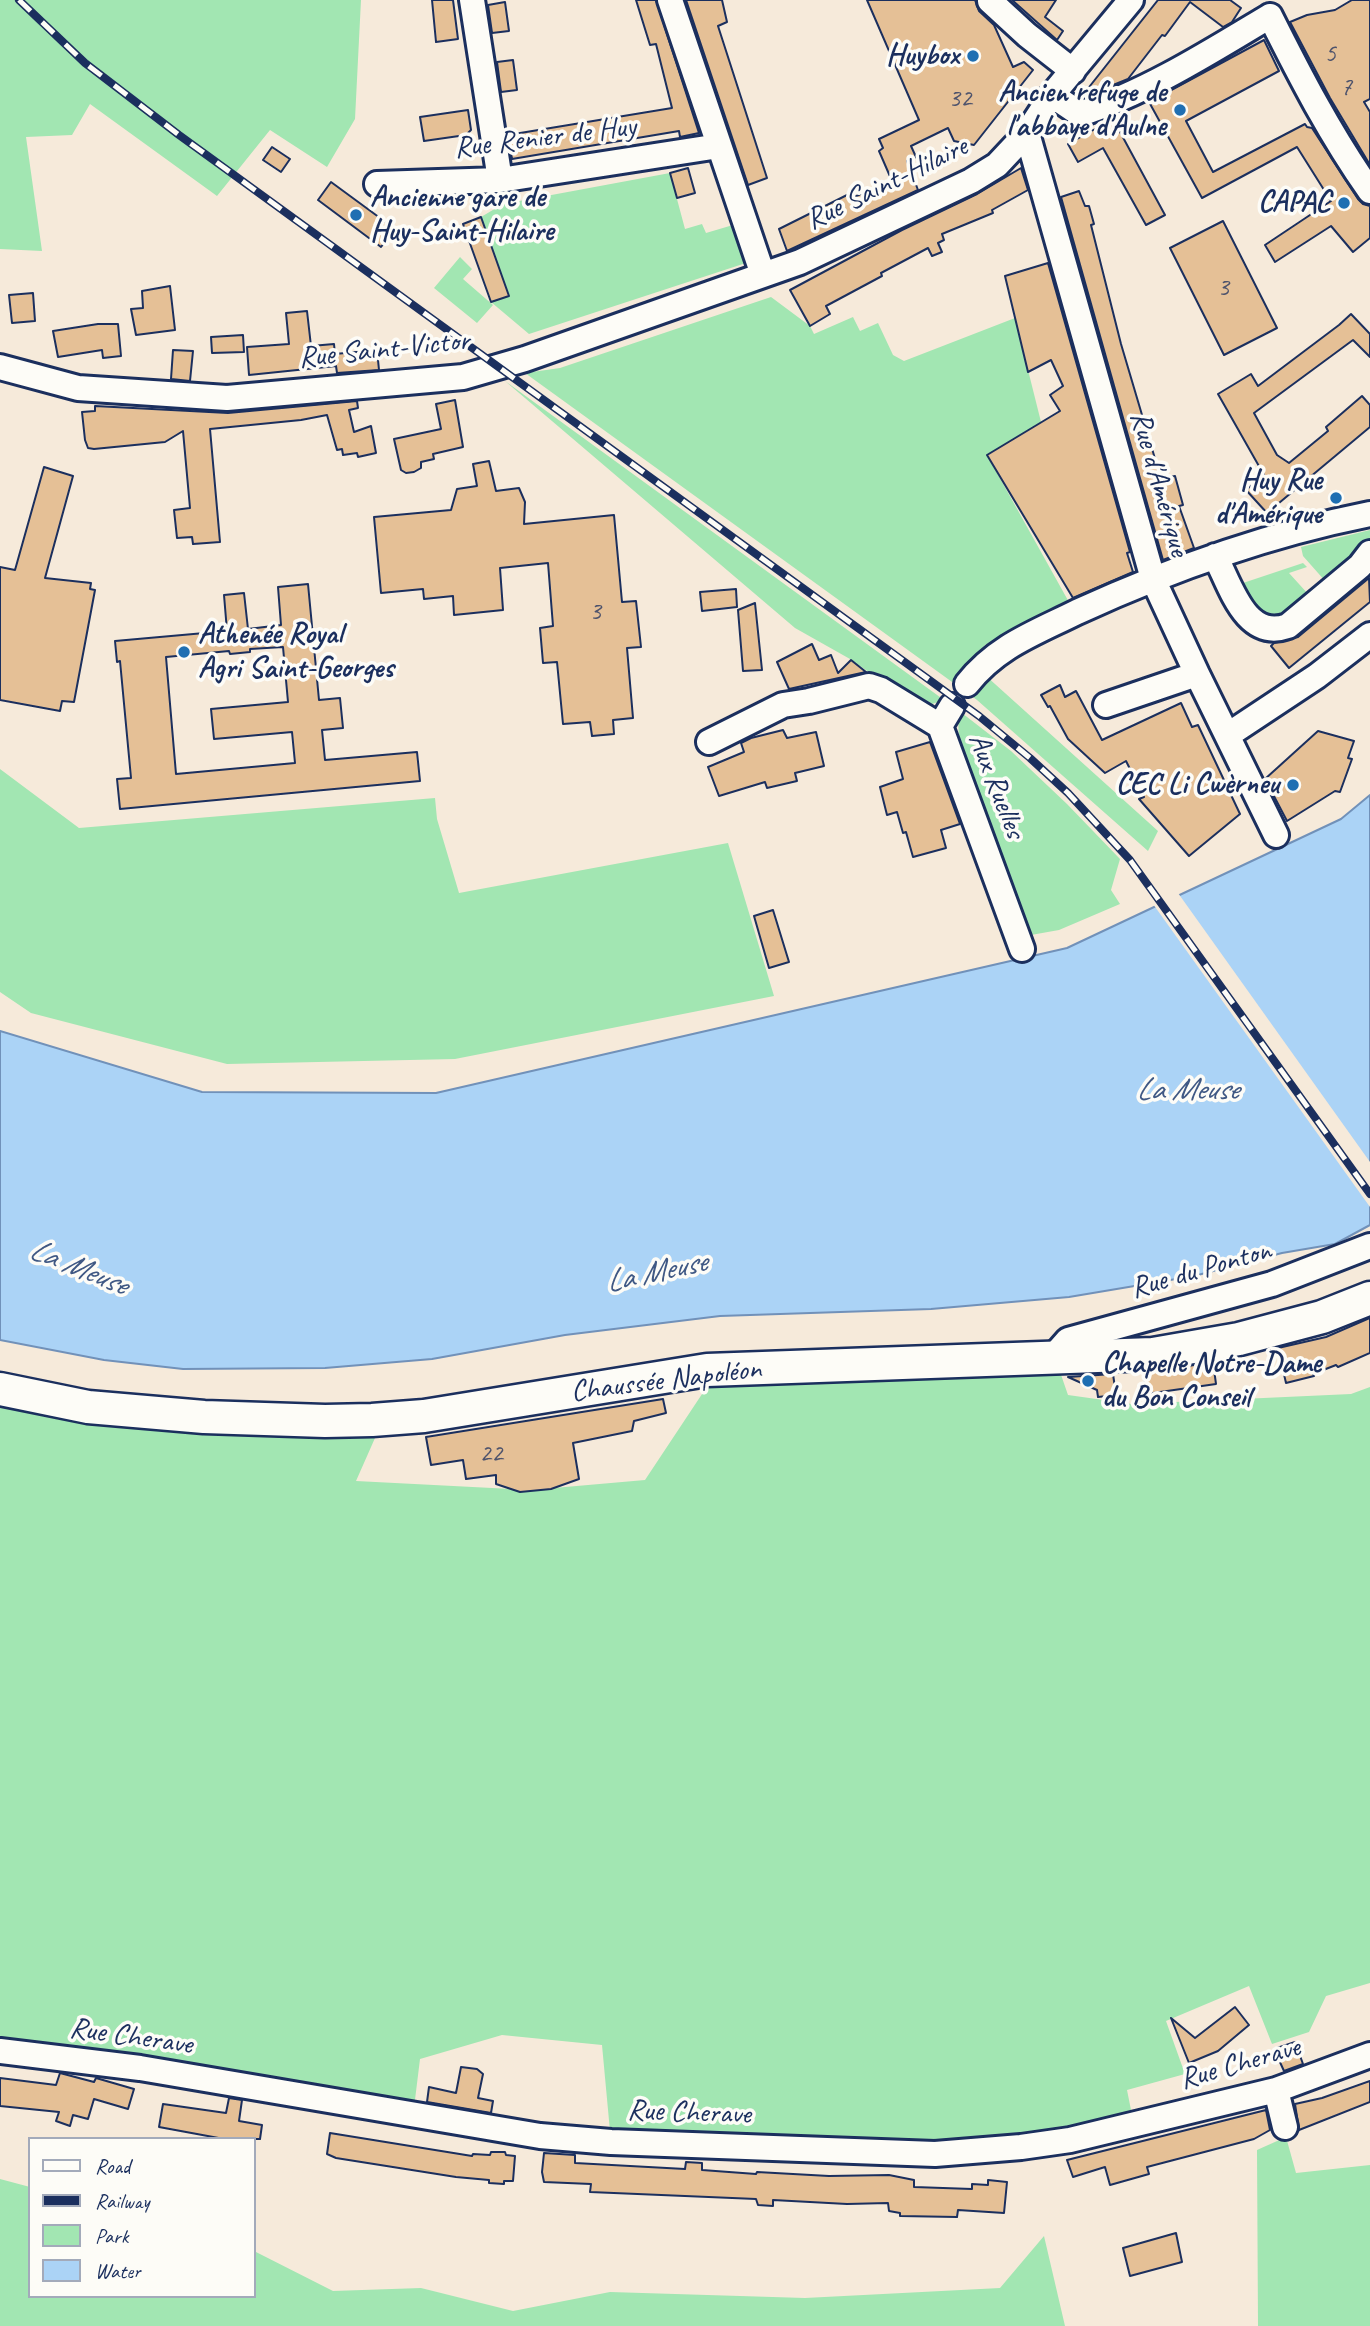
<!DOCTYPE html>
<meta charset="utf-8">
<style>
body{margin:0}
#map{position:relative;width:1370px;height:2326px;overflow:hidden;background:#f6eada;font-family:Caveat,sans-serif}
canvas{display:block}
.legend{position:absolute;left:28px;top:2137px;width:228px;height:161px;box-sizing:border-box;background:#fdfcf7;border:2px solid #a3aaba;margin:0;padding:9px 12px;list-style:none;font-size:21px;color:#1b2f5e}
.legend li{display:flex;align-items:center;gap:14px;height:35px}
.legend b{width:35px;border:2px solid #a3aaba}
</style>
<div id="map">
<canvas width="1370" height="2326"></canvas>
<ul class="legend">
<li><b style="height:9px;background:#fdfcf7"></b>Road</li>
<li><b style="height:9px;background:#1b2f5e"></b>Railway</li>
<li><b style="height:19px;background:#a2e6b2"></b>Park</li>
<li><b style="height:19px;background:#abd3f6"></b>Water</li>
</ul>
</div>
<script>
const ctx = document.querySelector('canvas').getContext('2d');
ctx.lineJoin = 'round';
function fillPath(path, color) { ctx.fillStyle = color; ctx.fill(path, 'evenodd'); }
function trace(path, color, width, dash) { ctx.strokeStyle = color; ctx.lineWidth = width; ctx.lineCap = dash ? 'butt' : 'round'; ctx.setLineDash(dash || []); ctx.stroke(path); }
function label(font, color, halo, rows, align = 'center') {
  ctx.font = font + ' Caveat,sans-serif'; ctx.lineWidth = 7; ctx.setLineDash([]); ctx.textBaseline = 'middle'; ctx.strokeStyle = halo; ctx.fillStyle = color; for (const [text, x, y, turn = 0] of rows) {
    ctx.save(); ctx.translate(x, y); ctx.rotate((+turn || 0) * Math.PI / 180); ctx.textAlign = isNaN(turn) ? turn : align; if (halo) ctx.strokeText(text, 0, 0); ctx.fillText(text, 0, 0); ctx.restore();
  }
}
const green = new Path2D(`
 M 0,0 L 361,0 L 355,119 L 327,167 L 270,130 L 217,196 L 90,104 L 72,135 L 26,137 L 42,251 L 0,249 Z
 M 670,173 L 685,229 L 702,224 L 706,233 L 733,225 L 746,263 L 529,334 L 491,302 L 509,295 L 481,217 L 503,204 Z
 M 460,257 L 472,269 L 463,279 L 493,305 L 477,323 L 434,288 Z
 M 771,297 L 810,326 L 814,334 L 853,317 L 860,331 L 878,323 L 893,355 L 904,361 L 1015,318 L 1041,422 L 987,455 L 1070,604 L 985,645 L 960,679 L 985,675 L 1158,831 L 1148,851 L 977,700 L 525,373 L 560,368 Z
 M 505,381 L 944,700 L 920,708 L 850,659 L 795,628 Z
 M 1370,530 L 1370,538 L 1351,561 L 1326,582 L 1303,556 L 1301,547 Z
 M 1303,563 L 1307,567 L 1289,573 L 1309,595 L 1283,617 L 1264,619 L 1237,585 Z
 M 958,710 L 1011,751 L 1067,804 L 1120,859 L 1111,890 L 1120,904 L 1059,930 L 1031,935 L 1021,927 L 959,748 Z
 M 0,769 L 79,828 L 435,798 L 437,819 L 459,893 L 728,843 L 774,996 L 455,1059 L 227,1064 L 31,1013 L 0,992 Z
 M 1058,1366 L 1068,1395 L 1132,1404 L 1351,1394 L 1370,1387 L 1370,1983 L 1326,1996 L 1309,2032 L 1272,2044 L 1249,1986 L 1166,2021 L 1185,2074 L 1127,2090 L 1134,2125 L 1021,2147 L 611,2142 L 602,2045 L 502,2035 L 420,2059 L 413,2116 L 0,2051 L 0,1400 L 215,1433 L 375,1438 L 356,1481 L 531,1490 L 645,1480 L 710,1382 Z
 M 1286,2137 L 1296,2173 L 1370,2165 L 1370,2326 L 1258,2326 L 1257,2150 Z
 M 0,2179 L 30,2187 L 30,2296 L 254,2296 L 254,2251 L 333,2291 L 421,2288 L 513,2311 L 610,2292 L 805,2298 L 1000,2288 L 1044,2236 L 1065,2326 L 0,2326 Z`);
const water = new Path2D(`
 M 1370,795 L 1370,1225 L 1335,1244 L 1282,1253 L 1194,1276 L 1069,1297 L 931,1309 L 720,1316 L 565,1335 L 432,1359 L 325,1368 L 183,1369 L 104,1360 L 0,1340 L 0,1031 L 202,1092 L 436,1093 L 1067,948 L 1341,819 Z`);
const pier = new Path2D(`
 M 1178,893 L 1370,1162 L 1370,1207 L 1153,904 Z`);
const building = new Path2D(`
 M 432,0 L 453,0 L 458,39 L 436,42 Z
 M 636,0 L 656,0 L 699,133 L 680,137 L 679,131 L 512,159 L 508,135 L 672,108 L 656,44 L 650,45 Z
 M 686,0 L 722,0 L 727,22 L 718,26 L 767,178 L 748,185 Z
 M 867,0 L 975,0 L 979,11 L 994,25 L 1013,67 L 1024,62 L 1033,70 L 974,145 L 954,141 L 948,128 L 911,146 L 916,157 L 907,161 L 918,190 L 787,251 L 779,229 L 849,194 L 852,198 L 863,193 L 867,201 L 892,181 L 879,151 L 883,148 L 879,139 L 919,120 Z
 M 1012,0 L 1056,0 L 1045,17 L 1063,31 L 1057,40 Z
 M 1158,0 L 1230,0 L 1241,8 L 1232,22 L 1223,27 L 1190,2 L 1165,36 L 1162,35 L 1128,79 L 1091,94 L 1086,91 Z
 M 1352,0 L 1370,0 L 1370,99 L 1364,102 L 1370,112 L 1370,165 L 1330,98 L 1290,22 L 1307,15 L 1335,10 Z
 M 505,2 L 509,31 L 492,33 L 488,5 Z
 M 1264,40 L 1279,71 L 1186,121 L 1213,172 L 1305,124 L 1307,127 L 1312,128 L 1358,199 L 1363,204 L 1370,206 L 1370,238 L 1353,252 L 1331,226 L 1275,262 L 1265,245 L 1331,201 L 1297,147 L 1202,198 L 1149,102 Z
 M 513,60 L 517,90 L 501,92 L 497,62 Z
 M 468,110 L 471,130 L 466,135 L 424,141 L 420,117 Z
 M 1113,119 L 1165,215 L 1146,225 L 1103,148 L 1078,162 L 1068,144 Z
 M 272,147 L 290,159 L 281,172 L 263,160 Z
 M 688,168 L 695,193 L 677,198 L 670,173 Z
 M 1021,168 L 1028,190 L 992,210 L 993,213 L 942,234 L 944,240 L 938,243 L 942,252 L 932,256 L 928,248 L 881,273 L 882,276 L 826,306 L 830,314 L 810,326 L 790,290 L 902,230 L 977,194 Z
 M 331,182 L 395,229 L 381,247 L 318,200 Z
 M 1079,191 L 1085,206 L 1089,206 L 1094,224 L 1091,225 L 1121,344 L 1161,479 L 1175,476 L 1183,505 L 1179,506 L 1194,548 L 1163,560 L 1061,197 Z
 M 481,217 L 509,296 L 491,302 L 463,224 Z
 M 1223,221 L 1277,328 L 1224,355 L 1170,248 Z
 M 1048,263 L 1130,552 L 1127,553 L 1133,572 L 1073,598 L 987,455 L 1060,411 L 1050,395 L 1063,386 L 1051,360 L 1028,372 L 1005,276 Z
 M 170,286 L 175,330 L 136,335 L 131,309 L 143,308 L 142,291 Z
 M 33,293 L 35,321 L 12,323 L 9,295 Z
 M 307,311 L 311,346 L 334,344 L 335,354 L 377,350 L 379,370 L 337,373 L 336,366 L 249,375 L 247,347 L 289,344 L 286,313 Z
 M 1351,314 L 1370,334 L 1370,357 L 1353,340 L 1254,413 L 1277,455 L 1289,463 L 1328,431 L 1326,427 L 1362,396 L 1370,405 L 1370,427 L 1267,513 L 1246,490 L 1264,475 L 1218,394 L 1251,374 L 1258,386 L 1339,325 Z
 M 98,324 L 118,324 L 121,356 L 103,358 L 102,350 L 58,357 L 53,331 Z
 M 243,335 L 244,352 L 212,353 L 211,337 Z
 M 173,350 L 193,351 L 190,381 L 171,379 Z
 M 455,400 L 463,447 L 433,454 L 434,459 L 421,462 L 421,468 L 414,472 L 406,473 L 401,470 L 394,439 L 441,429 L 436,404 Z
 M 357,401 L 358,408 L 349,410 L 354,432 L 371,426 L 376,453 L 358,457 L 357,453 L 343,455 L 342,449 L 337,450 L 327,415 L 301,420 L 210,429 L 220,542 L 193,544 L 192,537 L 177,538 L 174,510 L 190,508 L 183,431 L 165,442 L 94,449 L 88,448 L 85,440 L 82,412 L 95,411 L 95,406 L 228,413 Z
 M 489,461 L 496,491 L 519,488 L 525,502 L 524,524 L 614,515 L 622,602 L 636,601 L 641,647 L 627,648 L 633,718 L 613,720 L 614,734 L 592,736 L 590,722 L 563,724 L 557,662 L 543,663 L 540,628 L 553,626 L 548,563 L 500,568 L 503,610 L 454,615 L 453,596 L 424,599 L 423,589 L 381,593 L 374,517 L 451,510 L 457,489 L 477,486 L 473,464 Z
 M 44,467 L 73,476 L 45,578 L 91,583 L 90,589 L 95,590 L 74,702 L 62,701 L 60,711 L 0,700 L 0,567 L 15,570 Z
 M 1369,578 L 1370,602 L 1289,668 L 1271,646 L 1274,643 L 1298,637 Z
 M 308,584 L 319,700 L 340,698 L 343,728 L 322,730 L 325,760 L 417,752 L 420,781 L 120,809 L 117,779 L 131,778 L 120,661 L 117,662 L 115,641 L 227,631 L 224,595 L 244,593 L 248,629 L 281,625 L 278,587 ZM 283,647 L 288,702 L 211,709 L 214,739 L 292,732 L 295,763 L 176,774 L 166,657 L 229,651 L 230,654 L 250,652 L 250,649 Z
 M 736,589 L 737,607 L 702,611 L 700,592 Z
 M 755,603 L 762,670 L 743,671 L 738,610 Z
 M 812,644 L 819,660 L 831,655 L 838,673 L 851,660 L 866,672 L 789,689 L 777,662 Z
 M 1060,685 L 1065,697 L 1076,691 L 1102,740 L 1181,703 L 1192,727 L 1198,725 L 1240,814 L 1189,856 L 1139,799 L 1144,797 L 1126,761 L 1105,773 L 1068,739 L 1050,706 L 1048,707 L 1041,695 Z
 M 783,730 L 787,738 L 816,732 L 824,766 L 795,773 L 797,781 L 767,788 L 765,782 L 719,796 L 708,767 L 744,752 L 741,743 L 751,738 Z
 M 1318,731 L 1354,741 L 1348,758 L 1352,759 L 1340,792 L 1335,791 L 1287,821 L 1265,779 Z
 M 930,742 L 960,824 L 941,830 L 946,848 L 913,857 L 906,832 L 903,833 L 897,812 L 887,815 L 880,787 L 903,779 L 896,752 Z
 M 773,910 L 789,962 L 769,968 L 754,916 Z
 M 1370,1318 L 1370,1353 L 1338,1367 L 1336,1365 L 1313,1374 L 1314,1376 L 1286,1383 L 1278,1348 L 1326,1337 Z
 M 1213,1362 L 1216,1384 L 1146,1394 L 1144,1373 Z
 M 1113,1374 L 1116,1395 L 1098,1397 L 1097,1390 L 1068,1377 Z
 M 663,1399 L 666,1413 L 634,1421 L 632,1431 L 573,1443 L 579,1479 L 551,1489 L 520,1492 L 496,1484 L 496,1475 L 466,1479 L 463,1460 L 431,1465 L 426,1437 Z
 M 1235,2007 L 1249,2025 L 1218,2051 L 1189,2063 L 1171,2018 L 1195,2038 Z
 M 1295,2042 L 1303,2064 L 1284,2071 L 1274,2049 Z
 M 461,2067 L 477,2069 L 483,2074 L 478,2098 L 493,2101 L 491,2113 L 427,2102 L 429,2087 L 456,2093 Z
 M 60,2073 L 94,2082 L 96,2078 L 134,2089 L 128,2109 L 94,2099 L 88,2119 L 73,2115 L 70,2126 L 56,2121 L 59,2112 L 0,2106 L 0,2078 L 56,2085 Z
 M 1370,2081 L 1370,2102 L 1299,2130 L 1295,2104 L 1322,2098 Z
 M 229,2098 L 242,2100 L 239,2121 L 262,2125 L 260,2139 L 224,2139 L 159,2127 L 163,2104 L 226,2113 Z
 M 1266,2110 L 1270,2130 L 1254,2139 L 1147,2167 L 1149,2174 L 1110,2185 L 1105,2167 L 1073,2177 L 1067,2160 Z
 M 330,2133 L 472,2156 L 473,2154 L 490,2155 L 491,2152 L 505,2152 L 506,2155 L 515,2156 L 513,2181 L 504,2181 L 504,2184 L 489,2183 L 489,2180 L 456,2177 L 336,2158 L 327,2154 Z
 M 544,2153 L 575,2155 L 575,2163 L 685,2169 L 686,2162 L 702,2163 L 702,2170 L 756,2174 L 757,2172 L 829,2176 L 889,2175 L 914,2180 L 914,2187 L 972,2189 L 972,2184 L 988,2185 L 988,2180 L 1007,2182 L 1004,2213 L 958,2210 L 957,2217 L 900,2216 L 900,2213 L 889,2211 L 888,2203 L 847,2204 L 773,2200 L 773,2206 L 758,2205 L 756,2199 L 590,2192 L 591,2184 L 544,2182 L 542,2172 Z
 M 1176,2233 L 1182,2262 L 1130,2276 L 1123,2248 Z`);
const minor = new Path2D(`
 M 472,0 L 500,180
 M 670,0 L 763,275
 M 990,1 L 1027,35 L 1073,71
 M 1270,16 C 1300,76 1331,136 1370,191
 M 1052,95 L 1080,114 C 1147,92 1210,52 1270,16
 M 1027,133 L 1153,579 L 1197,674 L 1276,835
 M 377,184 L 500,180 L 719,146
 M 0,367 L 78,388 L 227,398 L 463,377 L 525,359 L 800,262 L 971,181 L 997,165 L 1027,133 L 1052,95 L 1131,0
 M 1215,556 C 1231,586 1245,641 1288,626 L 1360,566 L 1370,553
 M 967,684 C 997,646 1035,633 1077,612 C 1171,569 1269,534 1370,514
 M 1106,705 L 1197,674
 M 940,726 L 952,706
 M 1228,735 L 1317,676 L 1370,635
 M 709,742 L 783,705 L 809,701 L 869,686 L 881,690 L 940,726 L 1022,949
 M 1053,1357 L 1068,1340 L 1272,1284 L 1370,1246
 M 0,2051 L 140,2068 L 540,2136 L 611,2142 L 935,2154 L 1021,2147 L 1070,2140 L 1276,2090 L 1370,2055
 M 1276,2090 L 1285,2127`);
const major = new Path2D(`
 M 0,1389 L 88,1407 L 204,1417 L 325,1421 L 372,1420 L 424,1416 L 707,1370 L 1153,1354 L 1239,1339 L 1322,1317 L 1370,1298`);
const rail = new Path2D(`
 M 19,0 L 85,63 L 179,135 L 979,716 L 1030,758 L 1068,793 L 1130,860 L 1370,1194`);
const markers = [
 [973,56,7,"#1f6fb2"],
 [1180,110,7,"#1f6fb2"],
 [1344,203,7,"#1f6fb2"],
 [356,215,7,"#1f6fb2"],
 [1336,498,7,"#1f6fb2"],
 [184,652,7,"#1f6fb2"],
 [1293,785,7,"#1f6fb2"],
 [1088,1381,7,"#1f6fb2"]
];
const numberNames = [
 ["5",1330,54],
 ["7",1346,88],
 ["32",960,99],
 ["3",1223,288],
 ["3",595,612],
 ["22",491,1454]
];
const poiNames = [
 ["Huybox",959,56],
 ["Ancien refuge de",1166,93],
 ["l'abbaye d'Aulne",1166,127],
 ["Ancienne gare de",370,198,"left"],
 ["Huy-Saint-Hilaire",370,232,"left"],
 ["CAPAC",1330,203],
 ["Huy Rue",1322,481],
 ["d'Amérique",1322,515],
 ["Athenée Royal",198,635,"left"],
 ["Agri Saint-Georges",198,669,"left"],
 ["CEC Li Cwèrneu",1279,785],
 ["Chapelle Notre-Dame",1102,1364,"left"],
 ["du Bon Conseil",1102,1398,"left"]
];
const streetNames = [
 ["Rue Renier de Huy",545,138,-7],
 ["Rue Saint-Hilaire",887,184,-26],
 ["Rue Saint-Victor",384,350,-6],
 ["Rue d'Amérique",1159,484,74],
 ["Aux Ruelles",996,786,69],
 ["Rue du Ponton",1201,1270,-16],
 ["Chaussée Napoléon",666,1381,-7],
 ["Rue Cherave",131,2037,8],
 ["Rue Cherave",1240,2064,-16],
 ["Rue Cherave",689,2113,2]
];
const waterNames = [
 ["La Meuse",1187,1091],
 ["La Meuse",78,1268,22],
 ["La Meuse",656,1273,-12]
];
fillPath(green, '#a2e6b2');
fillPath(water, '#abd3f6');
trace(water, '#7191b9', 2);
fillPath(pier, '#f6eada');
fillPath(building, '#e5c096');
trace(building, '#1b2f5e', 2);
trace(minor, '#1b2f5e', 30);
trace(major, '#1b2f5e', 37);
trace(minor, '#fdfcf7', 24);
trace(major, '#fdfcf7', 32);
trace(rail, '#1b2f5e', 8);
trace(rail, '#fdfcf7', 5, [16]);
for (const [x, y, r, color] of markers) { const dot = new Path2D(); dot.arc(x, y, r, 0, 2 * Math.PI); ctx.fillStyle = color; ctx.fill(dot); trace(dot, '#fdfcf7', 2.5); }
label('26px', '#4e536c', null, numberNames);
label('bold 30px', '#1b2f5e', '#fdfcf7', poiNames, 'right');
label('30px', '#1b2f5e', '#fdfcf7', streetNames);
label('italic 32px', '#3f5884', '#fdfcf7', waterNames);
</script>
